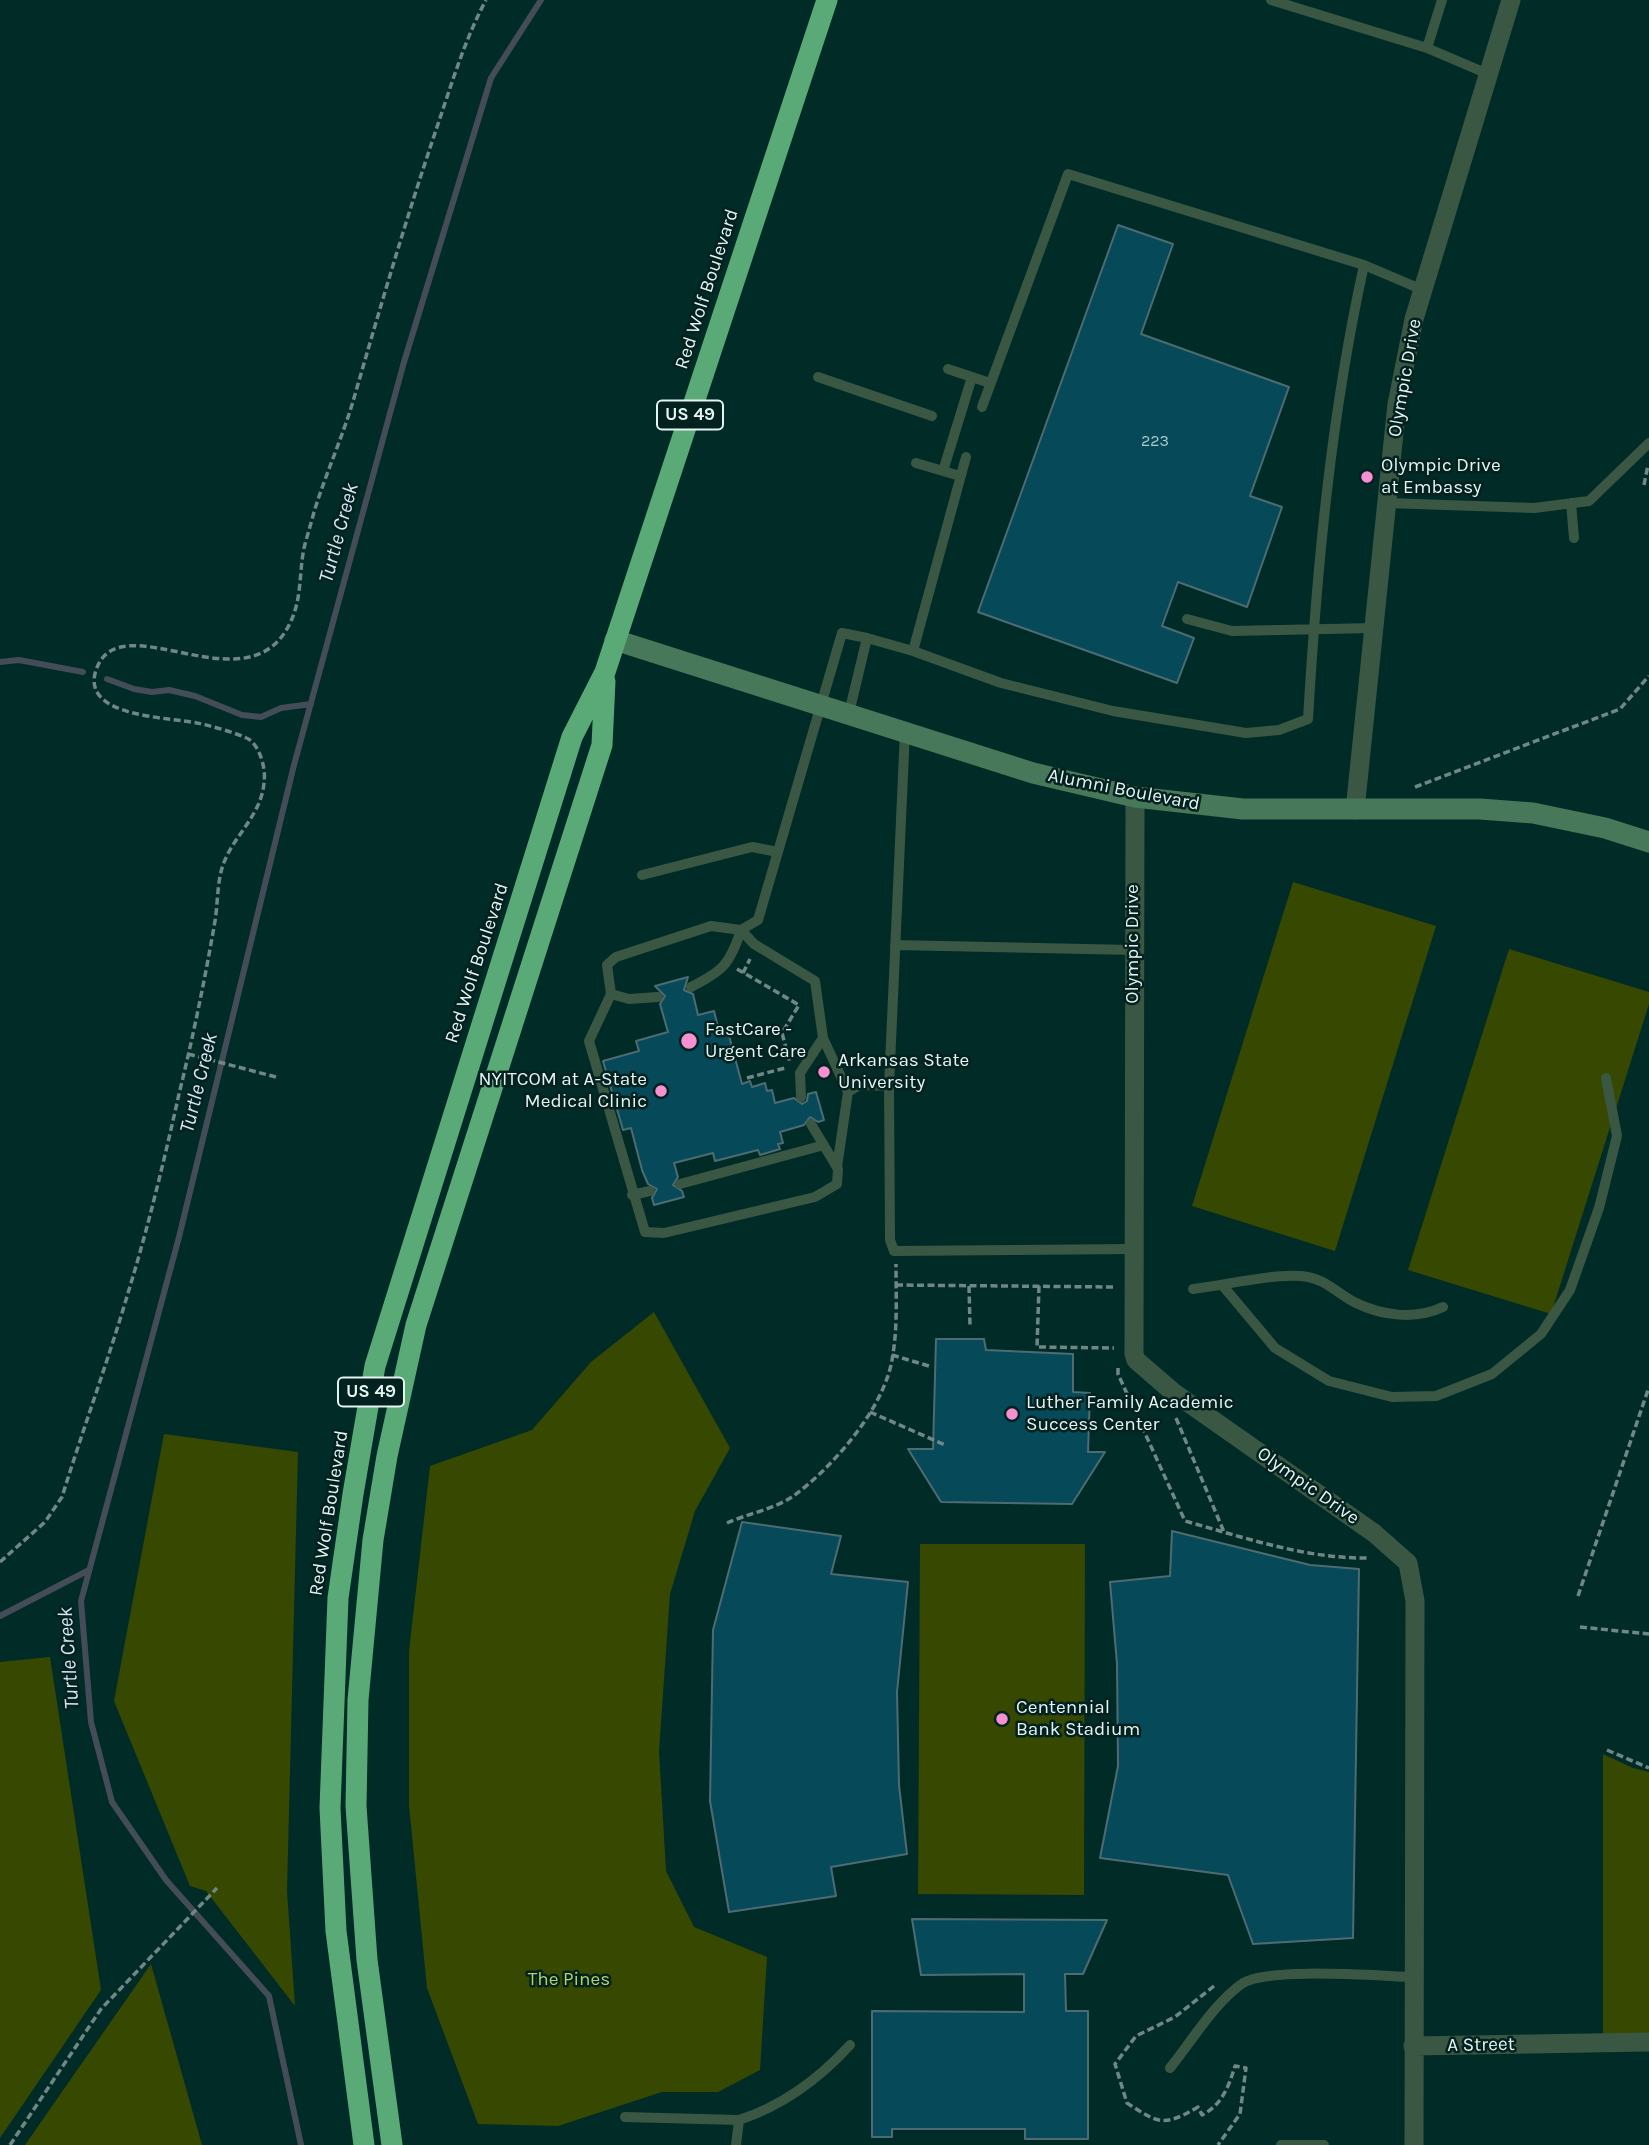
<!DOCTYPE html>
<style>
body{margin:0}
canvas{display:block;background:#03211e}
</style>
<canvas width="1649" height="2145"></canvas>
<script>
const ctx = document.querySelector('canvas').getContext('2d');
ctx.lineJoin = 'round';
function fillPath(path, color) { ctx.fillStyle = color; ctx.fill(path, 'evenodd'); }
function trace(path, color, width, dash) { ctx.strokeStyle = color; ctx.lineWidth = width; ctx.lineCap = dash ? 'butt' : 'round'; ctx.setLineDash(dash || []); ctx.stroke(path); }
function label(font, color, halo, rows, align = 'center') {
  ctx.font = font + ' Karla,sans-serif'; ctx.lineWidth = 5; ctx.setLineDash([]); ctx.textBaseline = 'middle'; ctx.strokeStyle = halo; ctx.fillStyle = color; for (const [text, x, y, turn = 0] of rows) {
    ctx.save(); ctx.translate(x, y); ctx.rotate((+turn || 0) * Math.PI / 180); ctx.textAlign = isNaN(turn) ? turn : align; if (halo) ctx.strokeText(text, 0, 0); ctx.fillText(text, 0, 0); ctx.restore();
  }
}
const built = new Path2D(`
 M 0,0 L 1649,0 L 1649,2145 L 0,2145 Z`);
const green = new Path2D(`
 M 1293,882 L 1436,926 L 1335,1251 L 1192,1206 Z
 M 1509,949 L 1649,992 L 1649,1004 L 1551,1314 L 1408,1270 Z
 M 654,1312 L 730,1448 L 695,1511 L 670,1594 L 659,1751 L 666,1871 L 694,1927 L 767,1957 L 760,2070 L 718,2092 L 662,2092 L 558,2126 L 478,2124 L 427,1988 L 409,1805 L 409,1651 L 430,1466 L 532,1430 L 591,1362 Z
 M 164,1434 L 298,1452 L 287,1891 L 295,2006 L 206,1891 L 190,1886 L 114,1701 Z
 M 920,1544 L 1085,1544 L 1084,1895 L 918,1894 Z
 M 50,1657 L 101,1990 L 0,2138 L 0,1662 Z
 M 1603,1754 L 1633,1768 L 1649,1772 L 1649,2033 L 1603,2034 Z
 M 151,1964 L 202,2145 L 25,2145 Z`);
const stream = new Path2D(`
 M 0,662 L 19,660 L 83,672
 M 107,679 L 134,689 L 152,692 L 169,690 L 195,696 L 242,715 L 261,717 L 281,708 L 311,704
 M 0,1616 L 89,1570
 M 301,2145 L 269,1996 L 166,1880 L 112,1802 L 91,1722 L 81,1601 L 179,1237 L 294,765 L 404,362 L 491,78 L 541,0`);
const building = new Path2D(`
 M 1118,225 L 1173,244 L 1141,334 L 1289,387 L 1250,496 L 1282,507 L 1247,607 L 1178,582 L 1162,626 L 1194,638 L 1177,683 L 978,612 Z
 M 688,977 L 684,990 L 693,994 L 698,1015 L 714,1011 L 720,1035 L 728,1032 L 742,1084 L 750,1081 L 752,1087 L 765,1083 L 767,1091 L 772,1090 L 775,1103 L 794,1098 L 802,1104 L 807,1101 L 808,1094 L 816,1092 L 824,1120 L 818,1122 L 810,1117 L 804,1125 L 780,1132 L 783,1143 L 778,1144 L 780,1149 L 760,1155 L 758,1150 L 715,1161 L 713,1153 L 674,1163 L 678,1177 L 673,1185 L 682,1191 L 684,1197 L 654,1205 L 652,1198 L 657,1189 L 648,1184 L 642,1170 L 631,1128 L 623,1130 L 603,1061 L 639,1051 L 636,1041 L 668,1032 L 660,1004 L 665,996 L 655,986 Z
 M 936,1339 L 984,1339 L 986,1350 L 1073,1354 L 1073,1392 L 1090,1393 L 1088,1452 L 1105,1452 L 1072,1504 L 941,1502 L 908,1449 L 933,1449 Z
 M 742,1522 L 841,1536 L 831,1574 L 908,1582 L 897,1692 L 899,1785 L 907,1854 L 831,1867 L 836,1896 L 729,1912 L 710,1801 L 713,1630 Z
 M 1172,1531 L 1310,1565 L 1359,1569 L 1353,1938 L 1253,1944 L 1228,1875 L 1100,1858 L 1118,1766 L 1117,1664 L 1110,1582 L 1170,1576 Z
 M 912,1919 L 1107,1920 L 1083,1974 L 1065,1974 L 1066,2011 L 1088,2011 L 1088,2139 L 1025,2139 L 1025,2129 L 892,2129 L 892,2137 L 872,2137 L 872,2011 L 1024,2012 L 1024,1974 L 921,1975 Z`);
const path = new Path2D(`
 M 1644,485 L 1648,465
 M 1415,787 L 1620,709 L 1649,676
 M 737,969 L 799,1005 L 782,1033 L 790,1063
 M 743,973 L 750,959
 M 188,1054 L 276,1077
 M 747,1078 L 785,1068
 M 896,1285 L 1114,1287
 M 969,1286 L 970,1326
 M 1039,1286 L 1037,1347 L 1114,1348
 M 892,1355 L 929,1366
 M 1118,1368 L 1118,1374 L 1185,1521 C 1246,1538 1306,1559 1369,1558
 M 870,1412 L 945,1445
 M 1176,1418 L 1224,1532
 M 727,1523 C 747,1514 774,1509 792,1497 C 831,1469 880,1413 891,1365 C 898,1332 896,1298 896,1264
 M 0,1562 L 45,1522 L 62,1497 C 83,1429 108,1361 128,1293 C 148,1228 164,1161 179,1094 C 193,1037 205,979 215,921 C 218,903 217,882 223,865 C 233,836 261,816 264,783 C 266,770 261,749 250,740 C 241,734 208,725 197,723 C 170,717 80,718 96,670 C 120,600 250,713 291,621 C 302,597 299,573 304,548 C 307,536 311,524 314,512 C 326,473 343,436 354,398 C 380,308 406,219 436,130 C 451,86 464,41 486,0
 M 1578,1596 L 1649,1387
 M 1580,1627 L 1649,1634
 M 1607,1750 L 1649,1768
 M 1214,1986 L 1175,2017 L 1136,2036 L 1115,2064 L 1127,2103 C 1159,2124 1164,2127 1198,2107 L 1202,2115 C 1222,2105 1229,2086 1235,2066 L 1246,2068 L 1240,2114 L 1218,2145
 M 10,2145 L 101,2009 L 217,1888`);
const lane = new Path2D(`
 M 1271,0 L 1427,48 L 1488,74
 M 1427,48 L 1442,0
 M 1364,265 L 1423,290
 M 948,369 L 990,383
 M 818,377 L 932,416
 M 916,463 L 960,476
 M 943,471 L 972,377
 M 1387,503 L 1534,508 L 1589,501 L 1649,443
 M 1571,503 L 1574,538
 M 1187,619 L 1232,631 L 1374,628
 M 913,651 L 966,457
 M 849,713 L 867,638 L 913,651 L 1001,683 L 1113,711 L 1246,733 L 1279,730 L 1308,719 C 1317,566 1331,415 1364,265 L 1068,174 L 982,407
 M 642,875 L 752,847 L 778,852
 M 895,945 L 1133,950
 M 691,987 C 723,971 730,964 741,930 L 758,920 L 842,633 L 867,638
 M 611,994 L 589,1041 L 645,1232 L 664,1233 L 815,1197 L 837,1184 L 838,1169 L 811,1124
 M 658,997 L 629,999 L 611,994 L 607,965 L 616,957 L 711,926 L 741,930 L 754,944 L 815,981 L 823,1038 L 800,1073 L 801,1097
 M 823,1038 L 848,1092
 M 889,1086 L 890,1240 L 894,1251 L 1133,1249
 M 837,1167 L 848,1092 L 860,1085 L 889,1086 L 905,731
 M 680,1184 L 824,1145
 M 632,1195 L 650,1191
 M 1223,1286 L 1275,1348 L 1329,1381 L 1392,1397 L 1436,1396 L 1492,1374 L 1541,1334 L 1570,1290 L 1599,1208 L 1617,1136 L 1606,1078
 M 1193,1289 C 1227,1285 1269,1274 1301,1276 C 1325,1278 1335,1292 1354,1302 C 1382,1316 1415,1320 1443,1307
 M 1170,2068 C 1192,2041 1214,2003 1243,1983 C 1269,1967 1378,1976 1413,1977
 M 625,2117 L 739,2120
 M 736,2145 L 739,2120 C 782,2106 819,2079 850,2045
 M 1281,2145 L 1324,2145`);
const street = new Path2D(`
 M 1135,797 L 1134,1354 L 1136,1360 L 1173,1392 L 1374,1533 L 1408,1563 L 1415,1601 L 1414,2145
 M 1355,810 L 1397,404 L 1414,319 L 1511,0
 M 1413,2046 L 1649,2042`);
const secondary = new Path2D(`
 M 615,640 L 1033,773 L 1135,797 L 1243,809 L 1480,809 L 1533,813 L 1605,828 L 1649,842`);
const highway = new Path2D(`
 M 364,2145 L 336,1931 L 330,1808 L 338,1598 L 353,1494 L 375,1366 L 572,737 L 605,672 L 827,0
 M 392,2145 L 367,1960 L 356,1806 L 358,1700 L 373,1540 L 387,1456 L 416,1325 L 602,745 L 605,681`);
const markers = [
 [1367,477,7,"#f690d0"],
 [689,1041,9,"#f690d0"],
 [824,1072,7,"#f690d0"],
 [661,1091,7,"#f690d0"],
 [1012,1414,7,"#f690d0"],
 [1002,1719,7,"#f690d0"]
];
const numberNames = [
 ["223",1155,441]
];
const shields = [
 [690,415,66],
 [371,1392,66]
];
const shieldNames = [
 ["US 49",690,415],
 ["US 49",371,1392]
];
const streetNames = [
 ["Red Wolf Boulevard",707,289,-72],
 ["Olympic Drive",1405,378,-80],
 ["Alumni Boulevard",1124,790,11],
 ["Olympic Drive",1133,944,-90],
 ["Red Wolf Boulevard",477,963,-72],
 ["Olympic Drive",1308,1486,35],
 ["Red Wolf Boulevard",329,1513,-81],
 ["A Street",1481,2045,-1]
];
const poiNames = [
 ["Olympic Drive",1381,466],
 ["at Embassy",1381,488],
 ["FastCare -",705,1030],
 ["Urgent Care",705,1052],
 ["Arkansas State",838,1061],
 ["University",838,1083],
 ["NYITCOM at A-State",647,1080,"right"],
 ["Medical Clinic",647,1102,"right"],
 ["Luther Family Academic",1026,1403],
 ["Success Center",1026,1425],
 ["Centennial",1016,1708],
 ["Bank Stadium",1016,1730]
];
const parkNames = [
 ["The Pines",569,1980]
];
const waterNames = [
 ["Turtle Creek",339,533,-75],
 ["Turtle Creek",199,1083,-76],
 ["Turtle Creek",69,1658,-94]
];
fillPath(built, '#002b27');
fillPath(green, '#374800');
trace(stream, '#444d57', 6);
fillPath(building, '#064958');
trace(building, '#4e6b73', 2);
trace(path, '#6f8785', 3.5, [7, 3.5]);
trace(lane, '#395743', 10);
trace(street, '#395743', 19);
trace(secondary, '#477859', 21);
trace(highway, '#5aaa78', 21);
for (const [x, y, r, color] of markers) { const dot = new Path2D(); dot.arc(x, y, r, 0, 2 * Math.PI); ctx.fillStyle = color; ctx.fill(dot); trace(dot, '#03211e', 2.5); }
label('16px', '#acc9cc', null, numberNames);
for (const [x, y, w] of shields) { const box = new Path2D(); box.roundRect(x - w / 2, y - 14.5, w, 29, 5); ctx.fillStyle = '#03211e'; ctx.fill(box); trace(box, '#e3f4f2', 2); }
label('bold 18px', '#e3f4f2', null, shieldNames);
label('19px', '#e3f4f2', '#03211e', streetNames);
label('19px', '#e3f4f2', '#03211e', poiNames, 'left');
label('19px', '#b1d268', '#03211e', parkNames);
label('italic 21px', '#d5e5f5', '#03211e', waterNames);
</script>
